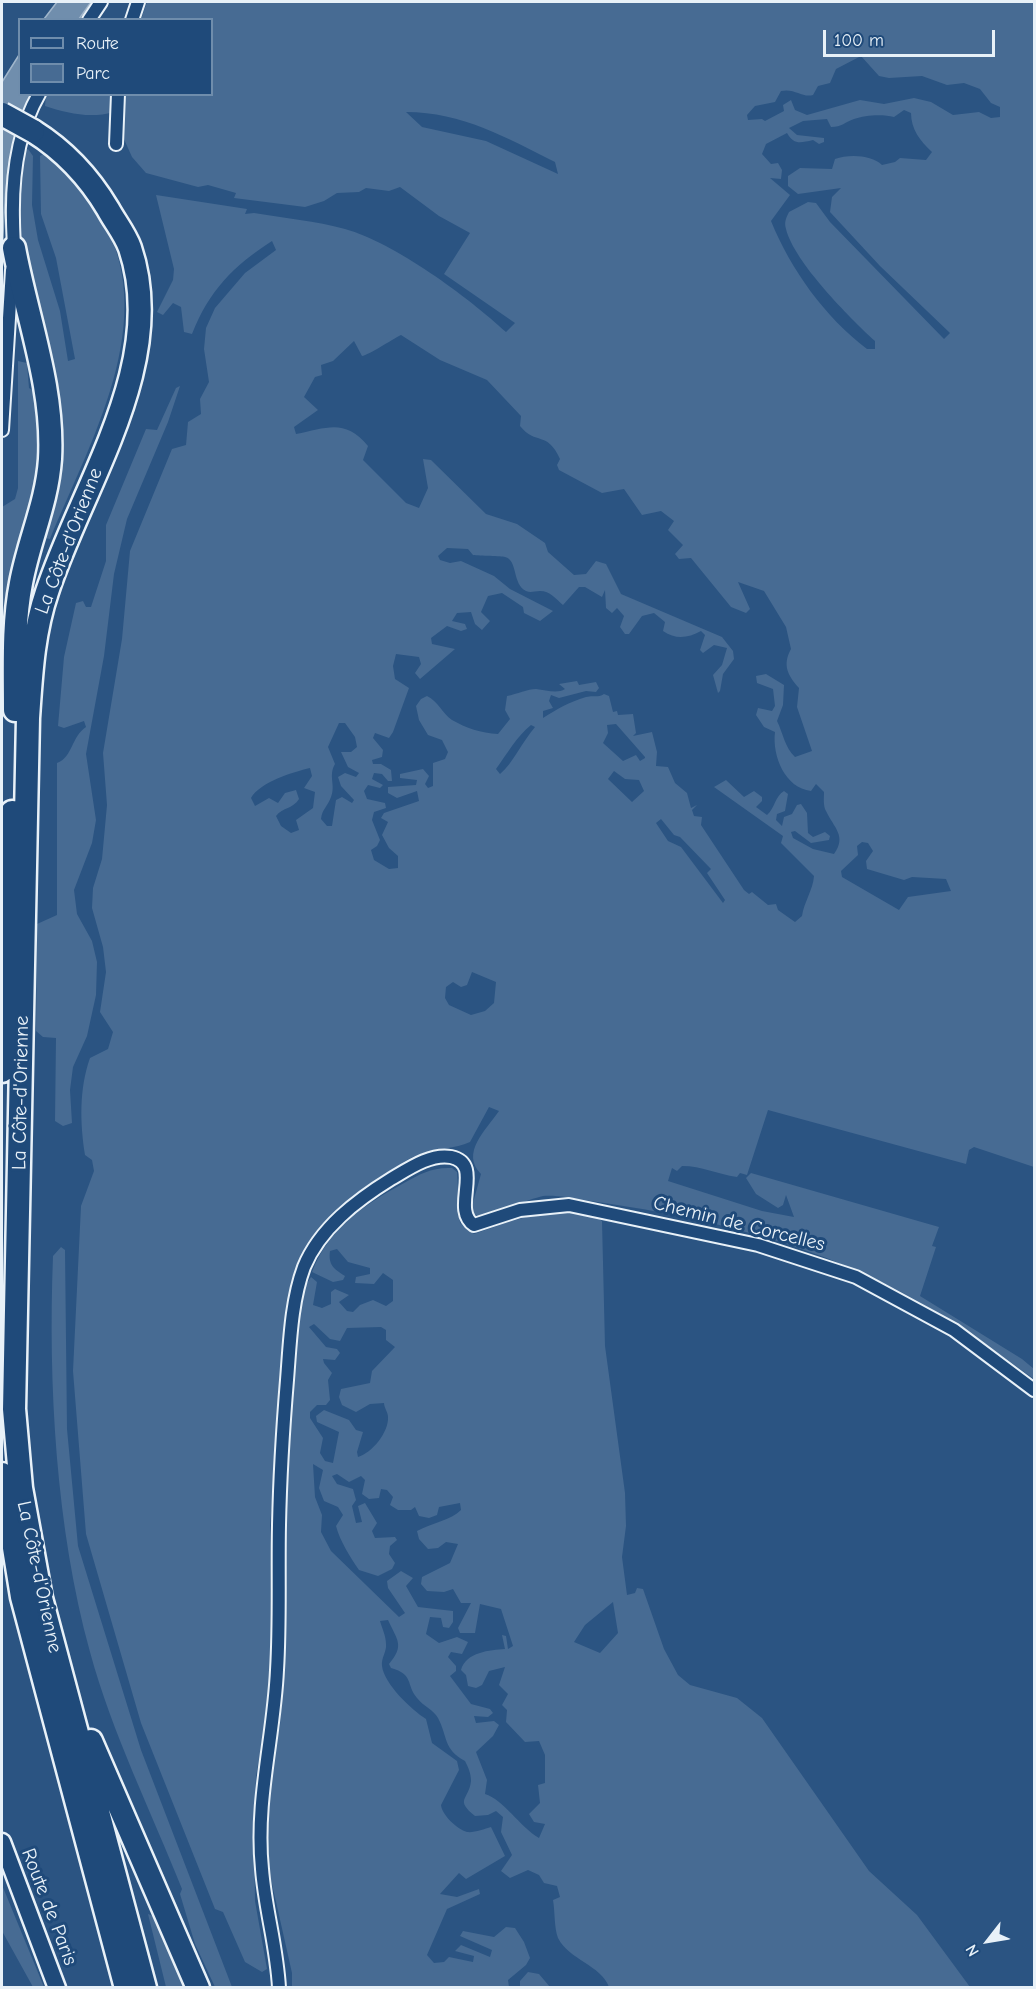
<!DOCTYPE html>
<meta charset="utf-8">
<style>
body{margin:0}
#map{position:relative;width:1036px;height:1989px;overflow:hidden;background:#2b5482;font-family:"Comic Neue",sans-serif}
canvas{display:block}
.frame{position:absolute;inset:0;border:3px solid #e8f1f8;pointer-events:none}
.legend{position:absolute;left:18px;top:18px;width:195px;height:78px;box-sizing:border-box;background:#1f4a7a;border:2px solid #6f8dac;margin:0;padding:8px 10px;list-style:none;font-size:18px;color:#e8f1f8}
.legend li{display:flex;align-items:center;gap:12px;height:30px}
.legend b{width:30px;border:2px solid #6f8dac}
.north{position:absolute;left:958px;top:1911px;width:60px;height:60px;-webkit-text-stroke:4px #1f4a7a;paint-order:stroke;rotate:239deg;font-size:16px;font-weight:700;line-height:24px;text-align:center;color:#e8f1f8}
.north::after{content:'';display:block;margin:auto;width:21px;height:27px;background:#e8f1f8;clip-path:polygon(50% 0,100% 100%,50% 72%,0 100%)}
.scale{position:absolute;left:823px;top:30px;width:172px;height:27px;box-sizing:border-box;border:3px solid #e8f1f8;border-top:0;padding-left:8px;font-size:18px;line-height:21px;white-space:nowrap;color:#e8f1f8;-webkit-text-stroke:4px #1f4a7a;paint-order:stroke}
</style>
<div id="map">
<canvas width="1036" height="1989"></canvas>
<div class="frame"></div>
<ul class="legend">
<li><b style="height:8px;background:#1f4a7a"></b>Route</li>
<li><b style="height:16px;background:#476b93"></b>Parc</li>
</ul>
<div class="north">N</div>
<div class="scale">100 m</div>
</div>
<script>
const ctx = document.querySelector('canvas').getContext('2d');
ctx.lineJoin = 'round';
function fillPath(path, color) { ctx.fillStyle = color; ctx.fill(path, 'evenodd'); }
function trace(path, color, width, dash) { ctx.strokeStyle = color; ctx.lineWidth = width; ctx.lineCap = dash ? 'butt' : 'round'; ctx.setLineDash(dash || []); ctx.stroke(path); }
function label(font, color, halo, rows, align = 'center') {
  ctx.font = font + ' "Comic Neue",sans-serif'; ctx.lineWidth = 6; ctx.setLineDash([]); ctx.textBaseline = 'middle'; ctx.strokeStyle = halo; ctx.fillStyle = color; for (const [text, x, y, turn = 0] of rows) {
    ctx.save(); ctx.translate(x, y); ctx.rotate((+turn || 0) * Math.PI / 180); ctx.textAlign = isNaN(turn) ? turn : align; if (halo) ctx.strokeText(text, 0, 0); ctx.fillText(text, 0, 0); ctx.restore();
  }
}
const green = new Path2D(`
 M 147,2 L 1034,2 L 1034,1167 L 974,1147 L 969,1150 L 966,1164 L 768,1110 L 747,1175 L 740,1173 L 737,1177 C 717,1174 702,1166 682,1166 L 677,1171 L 672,1168 L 668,1181 L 762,1211 L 794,1217 L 786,1195 L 783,1205 L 778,1208 L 756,1194 L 746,1178 L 751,1173 L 939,1227 L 932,1246 L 936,1247 L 920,1296 L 1022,1359 L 1034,1369 L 1034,1379 C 991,1348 949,1317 901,1292 C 804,1240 693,1215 584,1200 C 572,1198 556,1195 543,1196 C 528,1199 485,1218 474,1215 L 471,1210 L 481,1174 C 460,1153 486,1130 499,1111 L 489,1107 L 470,1142 C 455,1149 437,1148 421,1154 C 409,1157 398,1166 388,1172 C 336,1204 310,1239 289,1296 L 270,1526 L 273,1588 L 269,1701 L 256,1776 L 254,1827 L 255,1901 L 267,1969 L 262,1972 L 245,1962 L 223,1912 L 215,1909 L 141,1723 L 86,1534 L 73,1371 L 81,1206 L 94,1171 L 92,1160 L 85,1155 C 80,1123 79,1089 90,1058 L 108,1049 L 113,1032 L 100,1012 L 106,972 L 103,947 L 92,908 L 93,888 L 102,859 L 107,805 L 103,753 L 122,639 L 130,551 L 172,449 L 186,445 L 188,422 L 201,414 L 200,399 L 209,382 L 204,349 L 206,328 L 215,308 L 245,273 L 276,250 L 272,241 C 233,266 209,291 192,334 L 184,332 L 181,307 L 173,303 L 163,315 L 157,312 L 173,280 L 174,269 L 156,195 L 247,209 L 245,214 L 254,213 C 284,218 316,221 345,229 C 395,243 468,297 506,332 L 515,323 L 444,274 L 470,233 L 439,216 L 400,187 L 389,191 L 366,188 L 359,192 L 337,193 L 324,201 L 305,207 L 234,198 L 236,193 L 208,185 L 198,187 L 146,173 L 132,157 L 123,137 L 123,95 L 212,94 L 212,20 L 141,19 ZM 861,56 L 879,76 L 889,78 L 922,76 L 947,85 L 964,83 L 980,89 L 991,103 L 1000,107 L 1000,117 L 991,118 L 979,112 L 953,115 L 931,102 L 914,98 L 884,104 L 860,100 L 807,115 L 795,110 L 791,100 L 783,105 L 784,111 L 765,121 L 762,119 L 748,120 L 747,115 L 755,106 L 775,102 L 781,91 C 795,88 802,98 813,95 L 818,86 L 830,83 L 836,69 ZM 904,110 L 911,113 C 911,129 920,141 932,152 L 926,160 L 900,158 L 895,162 L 882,165 C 872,155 849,154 835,159 L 832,169 L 800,168 L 788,176 L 788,186 L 798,194 L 841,188 L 832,197 L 830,212 L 880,266 L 950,333 L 944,339 L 830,222 L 816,203 L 808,202 L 789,212 C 786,218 784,222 786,229 C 794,262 850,318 875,341 L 875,349 L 867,349 C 825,317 791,270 771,221 L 790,195 L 770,178 L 781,179 L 782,170 L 778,163 L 771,164 L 762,154 L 766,144 L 787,133 C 794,145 800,143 813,140 L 819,144 L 824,142 L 824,138 L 797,135 L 789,128 L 803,121 L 827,119 L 831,127 C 842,127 845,122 854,119 C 865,115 883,114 894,117 ZM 406,112 C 462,112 507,138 555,162 L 558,174 L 486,141 L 422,127 ZM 401,335 L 440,360 L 487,380 L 521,416 L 520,426 C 536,446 547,430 560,459 L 557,465 L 559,470 L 602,493 L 624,489 L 642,515 L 661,511 L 674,521 L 668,530 L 683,545 L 675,554 L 679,559 L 691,558 L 731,607 L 746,613 L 750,609 L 738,582 L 764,591 L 786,627 L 791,649 C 782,665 788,676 799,688 L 797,707 L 812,751 L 795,757 C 785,748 783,733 777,721 L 783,705 L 784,685 L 766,674 L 756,676 L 757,683 L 773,689 L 775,706 L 772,711 L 758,708 L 756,715 L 764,727 L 775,732 C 772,756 785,788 811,791 L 816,784 L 824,792 C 824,798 823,806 826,811 C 834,828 847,836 834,854 L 813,849 L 793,838 L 791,832 L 795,831 L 811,843 L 829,840 L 830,836 L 825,832 L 813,837 L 808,833 L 807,813 L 801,804 L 797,805 L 792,814 L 784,817 L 782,826 L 776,820 L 777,814 L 785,811 L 788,794 L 784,791 C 775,796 775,808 767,815 L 756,807 L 762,801 L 762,797 L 754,791 L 744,797 L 726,780 L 714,787 L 783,836 L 781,843 L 814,876 C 813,890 804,902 802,916 L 795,922 L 778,910 L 776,904 L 768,905 L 752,892 L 749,894 L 744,890 L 701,825 L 702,817 L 694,816 L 692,810 L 697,805 L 691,808 L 687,793 L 675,783 L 668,767 L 656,766 L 657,752 L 652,732 L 633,736 L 636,733 L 633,714 L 618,715 L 617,711 L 613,712 L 609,696 L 604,694 C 598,698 593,695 586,697 C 569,702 557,709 543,718 L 543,711 L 553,708 L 549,701 L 551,695 L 559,698 L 586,691 L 596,692 L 599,688 L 596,682 L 579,685 L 577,681 L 559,684 L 565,689 C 557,694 546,690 536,689 C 528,689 517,694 507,696 L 505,710 L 510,719 L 498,734 C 481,733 466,728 452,720 C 442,713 438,701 427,696 L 421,699 L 416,706 L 419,720 L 428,735 L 442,740 L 448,752 L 445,759 L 433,763 L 433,786 L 428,788 L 425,784 L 429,776 L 423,769 L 400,774 L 400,778 L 417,780 L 416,785 L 388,787 L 388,793 L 397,798 L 417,791 L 419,801 L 384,813 L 381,818 L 388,822 L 382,835 L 389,848 L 398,856 L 398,868 L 389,869 L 374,860 L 371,850 L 377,846 L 380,840 L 372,820 L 374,812 L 386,808 L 385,803 L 367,799 L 364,791 L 368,785 L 380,788 L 383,785 L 372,779 L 374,773 L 382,774 L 388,781 L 392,781 L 391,770 L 381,764 L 373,764 L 372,760 L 382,757 L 383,750 L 373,738 L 375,733 L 389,738 L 393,732 L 409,688 L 395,679 L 393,666 L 396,654 L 419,657 L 421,664 L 415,673 L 420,679 L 455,649 L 432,644 L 431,638 L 447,626 L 461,631 L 467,629 L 465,624 L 452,621 L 457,613 L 471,612 L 475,624 L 482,630 L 490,621 L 481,612 L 488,596 L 502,593 L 523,607 L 524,613 L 540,621 L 553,611 L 510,589 L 494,576 L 461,561 L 450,563 L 440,560 L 438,556 L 447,548 L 468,549 L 473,555 C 479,556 502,556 505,557 C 518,560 512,584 526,591 C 531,593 534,591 540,591 C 550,591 556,599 563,605 L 579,587 L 585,587 L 602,597 L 605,590 L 606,608 L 612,613 L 617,608 L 624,616 L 620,627 L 625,634 L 629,634 L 642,616 L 654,613 L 665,622 L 663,631 C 676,640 688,638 701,631 L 705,635 L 700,650 L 703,653 L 714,645 L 727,648 L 722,665 L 713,675 L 718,693 L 720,691 L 723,674 L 734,659 L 733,651 L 722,637 L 621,594 L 606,564 L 596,561 L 586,574 L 574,575 L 548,552 L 545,543 L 517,524 L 486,514 L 431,460 L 423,459 L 428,488 L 419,508 L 406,503 L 363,460 L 368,446 C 345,418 327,428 296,434 L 294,427 L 318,410 L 304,397 L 315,377 L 322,375 L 321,365 L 333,361 L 354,341 L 362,356 C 369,355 391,340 401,335 ZM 339,723 L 345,723 L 355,737 L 357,747 L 351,752 L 341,752 L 348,767 L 359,773 L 356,777 L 345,773 L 338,777 L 341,786 L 354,800 L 352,803 L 342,797 L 336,800 L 332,826 L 327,826 L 321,819 C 322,809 328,806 331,797 C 336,785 328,776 335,764 L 328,747 ZM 616,724 L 645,757 L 645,758 L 640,761 L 636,755 L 623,761 L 603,743 L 608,733 L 607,725 ZM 531,725 L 535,727 C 522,742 513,763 500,774 L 496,769 C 507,754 517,736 531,725 ZM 310,768 L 312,776 L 304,788 L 315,792 L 313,808 L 296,820 L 299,830 L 291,833 L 281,826 L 276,816 C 283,807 293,809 299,799 L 296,790 L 285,793 L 278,803 L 269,798 L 255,806 L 251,798 C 260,782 293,772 310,768 ZM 614,771 L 625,779 L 639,780 L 644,791 L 632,802 L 608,779 ZM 661,819 L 674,835 L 680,837 L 711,869 L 707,873 L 725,900 L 723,903 L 681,847 L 668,841 L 656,823 ZM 862,842 L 868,843 L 873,851 L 866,861 L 867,869 L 904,880 L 912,877 L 946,879 L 951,891 L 908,897 L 899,910 L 842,877 L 841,871 L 858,855 L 857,846 ZM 472,972 L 496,982 L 494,1003 L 485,1011 L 471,1015 L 449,1005 L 445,998 L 446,987 L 453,982 L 461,987 L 467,985 Z
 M 46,94 L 113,95 L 113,112 C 91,119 66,113 45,106 Z
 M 28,149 L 33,156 L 32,205 L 38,240 L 60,311 L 68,361 L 75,359 L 56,258 L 41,214 L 40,156 L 45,153 C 61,167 76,182 89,199 C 170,306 93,434 50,539 L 40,537 L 55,477 L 20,251 L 19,177 L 23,151 Z
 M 18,361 L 27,363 L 29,388 L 35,392 L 38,399 L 37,472 L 25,528 L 15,549 L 2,650 L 2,507 L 15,499 L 18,488 Z
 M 180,386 L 168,422 L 127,519 L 114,574 L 104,656 L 86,754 L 96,820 L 92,843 L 74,890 L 77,914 L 92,941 L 97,962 L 96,995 L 87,1036 L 73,1067 L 70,1090 L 72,1123 L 63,1126 L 55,1121 L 56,1038 L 43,1037 L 36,1031 L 37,924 L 57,915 L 57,763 C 73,757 71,737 86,727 L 84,721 L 64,728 L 58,726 L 64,657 L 76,603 L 83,601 L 86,607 L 91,607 L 106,561 L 106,525 L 146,429 L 157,430 L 176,388 Z
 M 452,1168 L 457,1172 L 460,1223 L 474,1234 C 506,1223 572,1196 602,1221 L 605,1346 L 625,1493 L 626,1526 L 622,1557 L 627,1595 L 635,1593 L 637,1588 L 643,1589 L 664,1649 L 678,1675 L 690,1685 L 737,1698 L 762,1718 L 869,1871 L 917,1915 L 970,1987 L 609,1987 C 601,1965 569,1960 558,1938 C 554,1928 555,1911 553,1900 L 560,1897 L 557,1886 L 544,1883 L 539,1875 L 528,1870 L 510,1878 L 501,1871 L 512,1855 L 501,1832 L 503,1817 L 496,1811 L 488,1815 L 475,1816 C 454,1799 469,1800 471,1781 C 471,1773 468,1767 465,1761 C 443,1749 448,1737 438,1718 C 434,1710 423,1706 417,1698 C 406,1685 414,1674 391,1668 L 389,1664 C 405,1645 397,1640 388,1620 L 380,1621 C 382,1628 386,1636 386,1644 C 387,1651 381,1658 382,1666 C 384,1684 412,1710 426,1719 L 432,1743 L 457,1761 L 459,1770 L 441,1805 C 442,1815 457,1829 467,1832 C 474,1833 484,1829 491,1827 L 505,1856 L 466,1879 L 459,1873 L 440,1894 L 457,1897 L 479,1889 L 480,1894 L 447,1909 L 427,1955 L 434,1963 L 444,1962 L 449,1957 L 473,1962 L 474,1956 L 455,1951 L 461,1945 L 490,1957 L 492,1950 L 460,1936 L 463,1931 L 494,1937 L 506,1927 L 515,1928 L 524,1942 L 530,1958 L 526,1965 L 508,1980 L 509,1987 L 292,1987 L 292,1973 L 268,1866 L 267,1809 L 269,1767 L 280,1726 L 284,1671 L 287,1469 L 300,1294 L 311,1277 L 317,1282 L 313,1305 L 322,1308 L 331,1304 L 331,1292 L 335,1289 L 349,1295 L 339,1302 L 347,1311 L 353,1312 L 360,1305 L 373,1300 L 386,1306 L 393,1301 L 393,1280 L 383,1273 L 374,1284 L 355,1283 L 356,1277 L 370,1274 L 370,1268 L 348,1262 L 337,1249 L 330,1251 C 328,1265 334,1269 345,1276 L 343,1280 L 333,1282 L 312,1272 C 329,1228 364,1205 404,1183 C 420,1174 432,1167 452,1168 ZM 314,1324 L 330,1339 L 340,1341 L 347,1328 L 381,1327 L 386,1330 L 386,1340 L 395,1347 L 372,1371 L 370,1383 L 341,1389 L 339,1397 L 342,1405 L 356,1412 L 370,1404 L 384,1403 C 384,1408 388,1412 388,1417 C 389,1432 372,1453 358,1457 L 357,1452 L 363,1432 L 356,1430 L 349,1420 L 324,1410 L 316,1416 L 317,1422 L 339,1432 L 333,1463 L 325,1461 L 320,1453 L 323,1438 L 310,1418 L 310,1412 L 317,1405 L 326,1405 L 330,1400 L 328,1380 L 332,1373 L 324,1363 L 323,1359 L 335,1360 L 340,1353 L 337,1349 L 326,1347 L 309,1327 ZM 313,1464 L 323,1470 L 319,1488 L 324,1501 L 338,1507 L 343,1515 L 336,1526 C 340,1541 350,1557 359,1570 L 378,1576 L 392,1569 L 395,1563 L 389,1554 L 390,1546 L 397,1540 L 395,1537 L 375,1538 L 372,1531 L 377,1523 L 365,1503 L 358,1506 L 362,1522 L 356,1523 L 352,1506 L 356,1500 L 353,1489 L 337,1484 L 332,1476 L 337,1474 L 349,1482 L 361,1476 L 365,1480 L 362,1494 L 369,1499 L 379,1498 L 381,1489 L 387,1490 L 393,1497 L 390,1505 L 398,1510 L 411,1510 L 415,1507 L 419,1516 L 429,1518 L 437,1515 L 439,1507 L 460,1503 L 461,1510 C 451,1520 432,1523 417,1531 L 419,1539 L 428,1549 L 438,1548 L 446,1542 L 458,1544 L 450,1563 L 422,1577 L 421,1584 L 427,1591 L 444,1592 L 453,1589 L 461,1603 L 471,1603 L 458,1628 L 460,1633 L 475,1633 L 480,1604 L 501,1609 L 513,1646 L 508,1649 L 506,1636 L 502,1635 L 505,1649 C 490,1650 466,1652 461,1670 L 466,1675 L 468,1686 L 476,1688 L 482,1685 L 489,1671 L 505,1667 L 499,1685 L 508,1694 L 502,1705 L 507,1710 L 506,1722 L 525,1742 L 539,1741 L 545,1755 L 545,1783 L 538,1785 L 540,1803 L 529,1814 L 534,1822 L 545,1824 L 539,1838 C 520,1827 503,1799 485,1794 L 487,1780 L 476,1752 L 493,1736 L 499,1725 L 494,1721 L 476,1723 L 474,1716 L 488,1717 L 493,1713 L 490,1709 L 471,1704 L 450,1676 L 456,1671 L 456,1666 L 448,1657 L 451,1652 L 462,1654 L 468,1642 L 457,1637 L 439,1643 L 426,1634 L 430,1617 L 441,1618 L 443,1627 L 449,1628 L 453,1622 L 453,1611 L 418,1607 L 406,1586 L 413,1578 L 401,1571 L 387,1581 L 388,1588 L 405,1613 L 399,1617 L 331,1551 L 321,1532 L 322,1515 L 315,1497 ZM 613,1602 L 618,1633 L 600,1653 L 574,1642 L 585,1625 Z
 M 61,1247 L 65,1250 L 67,1429 L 78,1546 L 141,1750 L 232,1987 L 215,1987 L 195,1944 L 180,1894 L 182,1889 C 151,1811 112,1733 90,1652 C 56,1528 48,1385 53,1256 Z
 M 2,1885 L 44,1987 L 33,1987 L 2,1931 Z
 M 148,1914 L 153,1916 L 184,1987 L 166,1987 Z
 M 528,1972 L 539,1974 L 550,1987 L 520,1987 L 520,1981 Z`);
const water = new Path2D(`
 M 57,2 L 91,2 L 79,19 L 44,19 Z
 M 19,55 L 20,94 L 32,95 C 4,145 5,201 2,257 L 2,82 Z`);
const street = new Path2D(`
 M 89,20 L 101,2
 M 132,20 L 138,2
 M 116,144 L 118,94
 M 14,252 C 14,242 13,231 13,220 C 12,177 17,132 39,94
 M 2,430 L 12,270
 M 279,1988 C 277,1947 265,1909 262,1869 C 255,1801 274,1737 277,1670 C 280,1622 278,1573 279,1525 C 280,1477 283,1428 287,1380 C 290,1343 291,1302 304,1267 C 320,1228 357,1200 391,1179 C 408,1169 431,1153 451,1157 C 485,1164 450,1209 474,1225 L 520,1210 L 569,1205 L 758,1245 L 856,1277 L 954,1330 L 1034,1390`);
const secondary = new Path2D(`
 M 2,1842 L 57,1988`);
const highway = new Path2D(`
 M 33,131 C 65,151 89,177 108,209 C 115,222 125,234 130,248 C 169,363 82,485 47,592 C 33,633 31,675 28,718 L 14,1409 L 21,1488 L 41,1598 L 145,1988
 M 14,248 C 27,318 54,387 50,459 C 47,503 29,540 21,583 C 13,624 15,668 15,710
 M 2,1071 L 12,812
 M 2,1474 L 22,1597 L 126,1988
 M 91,1741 L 198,1988`);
const highwayBridge = new Path2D(`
 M 2,114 L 33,131`);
const streetNames = [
 ["La Côte-d'Orienne",69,541,-69],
 ["La Côte-d'Orienne",21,1093,-89],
 ["Chemin de Corcelles",739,1224,14],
 ["La Côte-d'Orienne",39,1577,78],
 ["Route de Paris",49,1907,69]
];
fillPath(green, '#476b93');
fillPath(water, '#708ead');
trace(water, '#a0b6cb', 1.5);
trace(street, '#e8f1f8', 16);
trace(secondary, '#e8f1f8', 21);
trace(highway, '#e8f1f8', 27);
trace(street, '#1f4a7a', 12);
trace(secondary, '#1f4a7a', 16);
trace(highway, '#1f4a7a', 22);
trace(highwayBridge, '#e8f1f8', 27, []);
trace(highwayBridge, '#1f4a7a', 22);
label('20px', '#e8f1f8', '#1f4a7a', streetNames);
</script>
